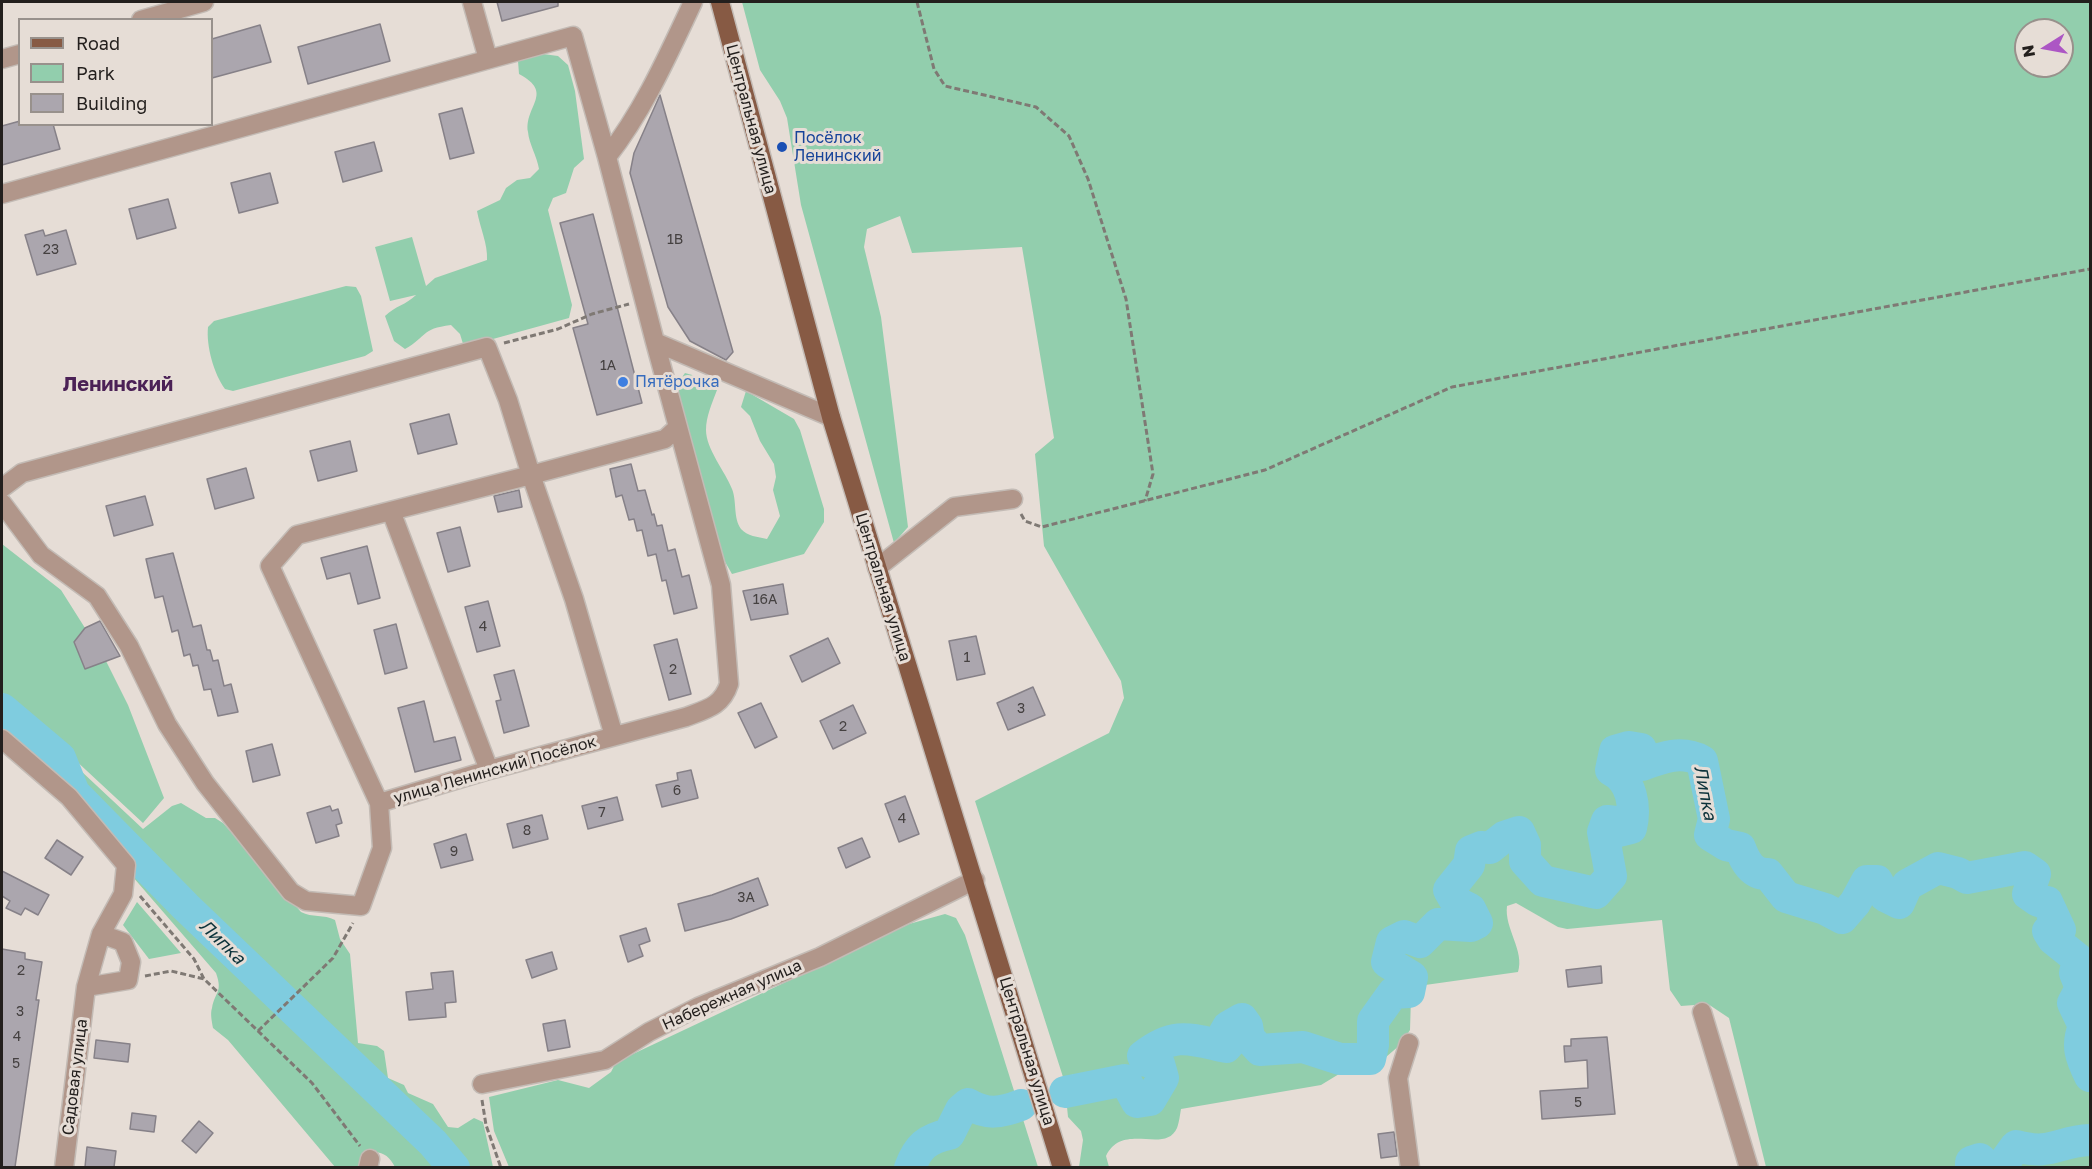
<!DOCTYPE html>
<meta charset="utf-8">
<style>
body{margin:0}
#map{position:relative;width:2092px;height:1169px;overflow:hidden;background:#e6ddd6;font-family:"Golos Text",sans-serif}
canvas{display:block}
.frame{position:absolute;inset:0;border:3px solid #231f1d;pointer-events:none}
.legend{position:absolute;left:18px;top:18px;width:195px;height:108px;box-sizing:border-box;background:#e6ddd6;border:2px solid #98918c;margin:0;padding:8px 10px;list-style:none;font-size:18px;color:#231f1d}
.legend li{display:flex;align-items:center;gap:12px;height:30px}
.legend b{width:30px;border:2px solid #98918c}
.north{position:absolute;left:2014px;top:18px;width:60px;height:60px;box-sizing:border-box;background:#e6ddd6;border:2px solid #98918c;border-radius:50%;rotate:259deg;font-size:16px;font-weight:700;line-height:24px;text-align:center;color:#231f1d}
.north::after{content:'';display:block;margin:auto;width:21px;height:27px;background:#ac56c4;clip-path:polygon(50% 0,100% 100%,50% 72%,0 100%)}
</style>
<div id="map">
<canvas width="2092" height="1169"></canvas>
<div class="frame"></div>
<ul class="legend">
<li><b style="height:8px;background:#875a44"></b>Road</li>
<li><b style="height:16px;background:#92cead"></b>Park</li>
<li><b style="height:16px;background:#aba6ae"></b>Building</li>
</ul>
<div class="north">N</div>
</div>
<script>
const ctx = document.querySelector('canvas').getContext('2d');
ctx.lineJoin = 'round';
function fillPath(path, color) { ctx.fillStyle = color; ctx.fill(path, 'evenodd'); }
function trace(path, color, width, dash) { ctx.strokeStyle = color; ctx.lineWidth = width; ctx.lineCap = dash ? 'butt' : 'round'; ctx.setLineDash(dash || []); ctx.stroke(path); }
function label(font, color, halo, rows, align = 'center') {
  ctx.font = font + ' "Golos Text",sans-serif'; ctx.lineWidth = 6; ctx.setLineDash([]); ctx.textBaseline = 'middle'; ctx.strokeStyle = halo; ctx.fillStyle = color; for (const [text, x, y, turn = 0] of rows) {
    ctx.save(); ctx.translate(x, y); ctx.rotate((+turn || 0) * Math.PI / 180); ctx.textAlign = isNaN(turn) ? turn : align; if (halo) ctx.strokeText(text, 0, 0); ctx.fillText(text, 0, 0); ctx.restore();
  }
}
const green = new Path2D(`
 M 742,2 L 2090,2 L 2090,1167 L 1766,1167 L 1729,1018 L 1708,1004 L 1681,1006 L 1670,990 L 1662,920 L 1567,929 L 1558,927 L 1516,903 L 1507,906 C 1504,928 1525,951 1518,972 L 1418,986 L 1411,997 L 1410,1030 L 1400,1045 L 1372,1069 L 1344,1071 L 1321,1085 L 1181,1109 C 1180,1115 1179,1123 1177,1128 C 1165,1155 1123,1121 1106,1156 L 1109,1167 L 1079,1167 L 1083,1140 L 1081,1131 L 1068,1117 L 1067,1107 L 1079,1082 L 1076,1074 L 1063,1077 L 975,801 L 1109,733 L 1124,698 L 1121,681 L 1044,546 L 1035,454 L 1054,438 L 1022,247 L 912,253 L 900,216 L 867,229 L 864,247 L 881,317 L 908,527 L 894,543 L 801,205 L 787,118 L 780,101 L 760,70 ZM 2026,30 L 2062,30 L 2062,66 L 2026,66 Z
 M 528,52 L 558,56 L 568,65 L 575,91 L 584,159 L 574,168 L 566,193 L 553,198 L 548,210 L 572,305 L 569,318 L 464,347 L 460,334 L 451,325 C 420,329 428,336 405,349 L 394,341 L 385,316 C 395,306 406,305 416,295 L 390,301 L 375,247 L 412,237 L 426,286 L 435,278 L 487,260 C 488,244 480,228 477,211 L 500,200 L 506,188 L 517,180 L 530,178 L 539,169 C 537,156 529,144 528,132 C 524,106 555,93 519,74 L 518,61 Z
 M 346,286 L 356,287 L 361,296 L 373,351 L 365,356 L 233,391 L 225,389 C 214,374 206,346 208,327 L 214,321 Z
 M 685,373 L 710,380 L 717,390 C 712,403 706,417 706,430 C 706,449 725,471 732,489 C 737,501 733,518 741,529 C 747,536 758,537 767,539 L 780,516 L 773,490 L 776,477 L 774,464 L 760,441 L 750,416 L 741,407 L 746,391 L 794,419 L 800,430 L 824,509 L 824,522 L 804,554 L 732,574 L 724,560 L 680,410 L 677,384 Z
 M 2,544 L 61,590 L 85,628 L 74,642 L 85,669 L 106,661 L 128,705 L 164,798 L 143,823 L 2,692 Z
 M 2,697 L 143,829 L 172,806 L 181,803 L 206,818 L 215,818 L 223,823 L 301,912 C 312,918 324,914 335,920 L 340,939 L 350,954 L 358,1043 L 377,1046 L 384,1051 L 388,1078 L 404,1085 L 408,1093 L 433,1104 L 448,1127 L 458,1128 L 474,1118 L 483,1122 L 493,1167 L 395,1167 C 389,1155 381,1150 368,1153 L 358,1167 L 335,1167 L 228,1040 L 213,1028 C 212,1022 210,1014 212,1008 C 215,991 223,993 216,973 L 10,735 L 2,730 Z
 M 137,902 L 181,953 L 149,959 L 123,925 Z
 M 945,914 L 956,918 L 965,935 L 1038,1167 L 509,1167 L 494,1131 L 489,1097 L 558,1080 L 589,1088 L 611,1072 L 616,1062 L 909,924 Z`);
const river = new Path2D(`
 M 2,709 L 60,758 L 74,793 L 186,907 L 433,1143 L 454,1168
 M 1065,1092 L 1125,1080 L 1137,1102 L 1150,1100 L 1163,1078 L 1159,1064 L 1146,1061 L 1143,1056 C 1175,1031 1190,1039 1226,1047 L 1232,1040 L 1224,1034 L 1228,1027 L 1242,1019 L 1247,1026 L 1249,1038 L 1260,1050 L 1303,1047 L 1340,1059 L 1370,1059 L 1373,1045 L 1373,1021 L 1393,993 L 1409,992 L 1412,977 L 1387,962 L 1392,942 L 1404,936 L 1420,942 L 1438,924 L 1471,926 L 1477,923 L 1470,909 L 1456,902 L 1449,890 L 1469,865 L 1471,851 L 1481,847 L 1490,848 L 1504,837 L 1519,832 L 1525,845 L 1525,861 L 1543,881 L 1596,893 L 1611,876 L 1603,832 L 1607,821 L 1616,822 L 1619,831 L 1631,828 C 1636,807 1632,780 1611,770 L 1615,751 L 1629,747 L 1641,749 L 1638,759 L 1642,765 C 1663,757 1682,750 1702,761 L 1714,819 L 1710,835 L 1726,845 L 1740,848 C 1745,861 1752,875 1768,874 L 1786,897 L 1825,909 L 1842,918 L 1855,903 L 1867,881 L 1877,881 L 1885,896 L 1899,903 L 1907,885 L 1938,868 L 1958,873 L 1967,878 L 2025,867 L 2035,874 L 2028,894 L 2038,901 L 2047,902 L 2060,930 L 2048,931 L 2053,939 L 2078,959 L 2075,973 L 2081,988 L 2073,1003 L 2084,1026 C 2076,1046 2081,1058 2090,1076
 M 910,1168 C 918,1146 927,1139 949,1134 L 961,1110 L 968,1104 C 987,1115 1001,1113 1021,1105
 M 1971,1168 L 1971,1162 L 1980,1159 L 1982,1168
 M 2000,1168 L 2016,1146 C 2052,1156 2058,1141 2090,1140`);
const building = new Path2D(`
 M 497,2 L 558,2 L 558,6 L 502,21 Z
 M 380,24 L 390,61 L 308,84 L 298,47 Z
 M 260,25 L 271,62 L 212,78 L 212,39 Z
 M 660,95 L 733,352 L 726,360 L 690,341 L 668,307 L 630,173 L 634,153 Z
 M 462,108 L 474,153 L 450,159 L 439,114 Z
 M 20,121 L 20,124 L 53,124 L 60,149 L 2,165 L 2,126 Z
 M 374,142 L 382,171 L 343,182 L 335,152 Z
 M 270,173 L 278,203 L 239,213 L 231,183 Z
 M 168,199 L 176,228 L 137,239 L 129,209 Z
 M 593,214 L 642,403 L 597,415 L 573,328 L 588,324 L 560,223 Z
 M 43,230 L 45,236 L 66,230 L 76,264 L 37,275 L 25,235 Z
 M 449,414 L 457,444 L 418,454 L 410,424 Z
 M 350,441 L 357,471 L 318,481 L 310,451 Z
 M 631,464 L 638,491 L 645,490 L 652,515 L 654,514 L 657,526 L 662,525 L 668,551 L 675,549 L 682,577 L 689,575 L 697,608 L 674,614 L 666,580 L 662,581 L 656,554 L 648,556 L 642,530 L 637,531 L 634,519 L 629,520 L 622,495 L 616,497 L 610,469 Z
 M 246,468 L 254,498 L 215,509 L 207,479 Z
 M 519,490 L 522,507 L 498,512 L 494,496 Z
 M 145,496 L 153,525 L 114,536 L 106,506 Z
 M 460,527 L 470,566 L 448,572 L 437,533 Z
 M 367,546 L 380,598 L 358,604 L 350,573 L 327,579 L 321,558 Z
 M 173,553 L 193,627 L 201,625 L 207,650 L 210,650 L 213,661 L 218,660 L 224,686 L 231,684 L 238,712 L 218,716 L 211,689 L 204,690 L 198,665 L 193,666 L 190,654 L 184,656 L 178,630 L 172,632 L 163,596 L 155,598 L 146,559 Z
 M 783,584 L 788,614 L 751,620 L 743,591 Z
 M 488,601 L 500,646 L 477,652 L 465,607 Z
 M 100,621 L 120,656 L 85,669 L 74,642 L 85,628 Z
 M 396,624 L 407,668 L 385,674 L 374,630 Z
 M 976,636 L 985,674 L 957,680 L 949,641 Z
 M 828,638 L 840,663 L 802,682 L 790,656 Z
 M 677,639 L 691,694 L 669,700 L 654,645 Z
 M 514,670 L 529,726 L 504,733 L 496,701 L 501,700 L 494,675 Z
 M 1033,687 L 1045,715 L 1008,730 L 997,703 Z
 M 424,701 L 434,742 L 455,737 L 461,760 L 415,772 L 398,708 Z
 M 761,703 L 777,737 L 755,748 L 738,713 Z
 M 853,705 L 866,733 L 833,749 L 820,721 Z
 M 272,744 L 280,775 L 253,782 L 246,751 Z
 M 691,770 L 698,798 L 662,807 L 656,785 L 678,780 L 677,773 Z
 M 905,796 L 919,834 L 899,842 L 885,804 Z
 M 617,797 L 623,820 L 588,829 L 582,806 Z
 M 330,806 L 332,811 L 338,809 L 342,823 L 336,825 L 339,836 L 316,843 L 307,813 Z
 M 542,815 L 548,839 L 513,848 L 507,824 Z
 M 466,834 L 473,860 L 441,868 L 434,844 Z
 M 862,838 L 870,857 L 846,868 L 838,848 Z
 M 57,840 L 83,857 L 71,875 L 45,858 Z
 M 2,871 L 49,895 L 38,915 L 25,908 L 21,915 L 6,908 L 10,901 L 2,896 Z
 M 758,878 L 768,905 L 731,919 L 685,931 L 678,904 L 712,895 Z
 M 646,928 L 650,941 L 639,945 L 643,956 L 628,962 L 620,936 Z
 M 2,949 L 25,953 L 25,959 L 42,962 L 36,1000 L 39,1000 L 15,1167 L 2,1167 Z
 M 552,952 L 557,969 L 532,978 L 526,960 Z
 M 1601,966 L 1602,983 L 1568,987 L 1566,970 Z
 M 453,971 L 456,1002 L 445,1003 L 446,1017 L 409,1020 L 406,992 L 433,989 L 431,973 Z
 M 565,1020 L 570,1047 L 548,1051 L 543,1024 Z
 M 1607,1037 L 1615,1114 L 1542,1119 L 1540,1091 L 1588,1088 L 1587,1060 L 1565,1062 L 1564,1046 L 1571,1046 L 1571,1039 Z
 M 96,1040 L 130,1044 L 128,1062 L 94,1058 Z
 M 132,1113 L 156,1116 L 154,1132 L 130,1129 Z
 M 199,1121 L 213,1133 L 196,1153 L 182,1141 Z
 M 1394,1132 L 1397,1156 L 1381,1158 L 1378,1134 Z
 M 87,1147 L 116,1151 L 114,1167 L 85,1167 Z`);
const path = new Path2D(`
 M 917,2 L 934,69 L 945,86 L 1036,107 L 1069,136 L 1088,179 L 1126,299 L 1153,474 L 1145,501
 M 504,343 L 558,329 L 592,314 L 629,304
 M 1021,514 L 1025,521 L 1042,527 L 1265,470 L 1452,387 L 2090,269
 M 140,896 L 194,959 L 204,979
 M 145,976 L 171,971 L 204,979 L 312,1083 L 360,1146
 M 258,1031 L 333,958 L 353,923
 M 482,1100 L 486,1125 L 501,1168`);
const minor = new Path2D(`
 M 472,2 L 488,59
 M 693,2 C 668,55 644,110 607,157 L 655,342 L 831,417
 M 141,20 L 204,2
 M 2,59 L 20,54
 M 2,194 L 573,36 L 607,157
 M 2,488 L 22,473 L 487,347 L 508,400 L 531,475 L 665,439 L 678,427 L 655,342
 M 2,503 L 41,555 L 97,596 L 129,646 L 167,724 L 205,783 L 291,892 L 306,901 L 361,906 L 382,848 L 379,803
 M 391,511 L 489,770
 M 877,568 L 954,507 L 1013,499
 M 614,736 L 574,599 L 531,475 L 297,535 L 270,566 L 379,803 L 489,770 L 686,717 C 707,709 722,706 729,684 L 721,585 L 678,427
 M 2,739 L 69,797 L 126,865 L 123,894 L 101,934
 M 1702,1012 L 1749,1168
 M 1409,1043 L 1398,1078 L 1410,1168
 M 482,1084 L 605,1060 L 649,1032 L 698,1007 L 820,957 L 975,880
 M 64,1168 L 86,987 L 101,934 L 123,942 L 131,962 L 128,980 L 86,987
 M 368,1168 L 370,1159`);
const major = new Path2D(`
 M 720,2 L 831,417 L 1062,1168`);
const markers = [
 [782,147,6,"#1a4fb4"],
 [623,382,6,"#3f7fe0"]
];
const numberNames = [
 ["1В",675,240],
 ["23",51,250],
 ["1А",608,366],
 ["16А",765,600],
 ["4",483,627],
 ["1",967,658],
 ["2",673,670],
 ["3",1021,709],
 ["2",843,727],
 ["6",677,791],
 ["7",602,813],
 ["4",902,819],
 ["8",527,831],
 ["9",454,852],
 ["3А",746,898],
 ["2",21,971],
 ["3",20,1012],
 ["4",17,1037],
 ["5",16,1064],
 ["5",1578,1103]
];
const streetNames = [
 ["Центральная улица",751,119,75],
 ["Центральная улица",883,587,73],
 ["улица Ленинский Посёлок",495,770,-16],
 ["Набережная улица",732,995,-24],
 ["Центральная улица",1027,1051,73],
 ["Садовая улица",75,1077,-83]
];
const transitNames = [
 ["Посёлок",794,138],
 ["Ленинский",794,156]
];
const shopNames = [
 ["Пятёрочка",635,382]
];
const waterNames = [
 ["Липка",1705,793,79],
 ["Липка",222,942,44]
];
const quarterNames = [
 ["Ленинский",118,385]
];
fillPath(green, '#92cead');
trace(river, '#7fccdf', 32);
fillPath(building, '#aba6ae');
trace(building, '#868188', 1.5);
trace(minor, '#c3bbb5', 21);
trace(major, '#c3bbb5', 21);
trace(path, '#7f7974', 3, [6, 3]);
trace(minor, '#b1968a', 18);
trace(major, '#875a44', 18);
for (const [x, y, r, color] of markers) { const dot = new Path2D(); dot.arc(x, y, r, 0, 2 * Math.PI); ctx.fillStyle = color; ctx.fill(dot); trace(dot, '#e6ddd6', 2); }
label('14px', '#454141', null, numberNames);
label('16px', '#231f1d', '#e6ddd6', streetNames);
label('16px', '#164399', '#e6ddd6', transitNames, 'left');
label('16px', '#366cbe', '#e6ddd6', shopNames, 'left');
label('italic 18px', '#0b323a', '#e6ddd6', waterNames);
label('bold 20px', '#4b2156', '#e6ddd6', quarterNames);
</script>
